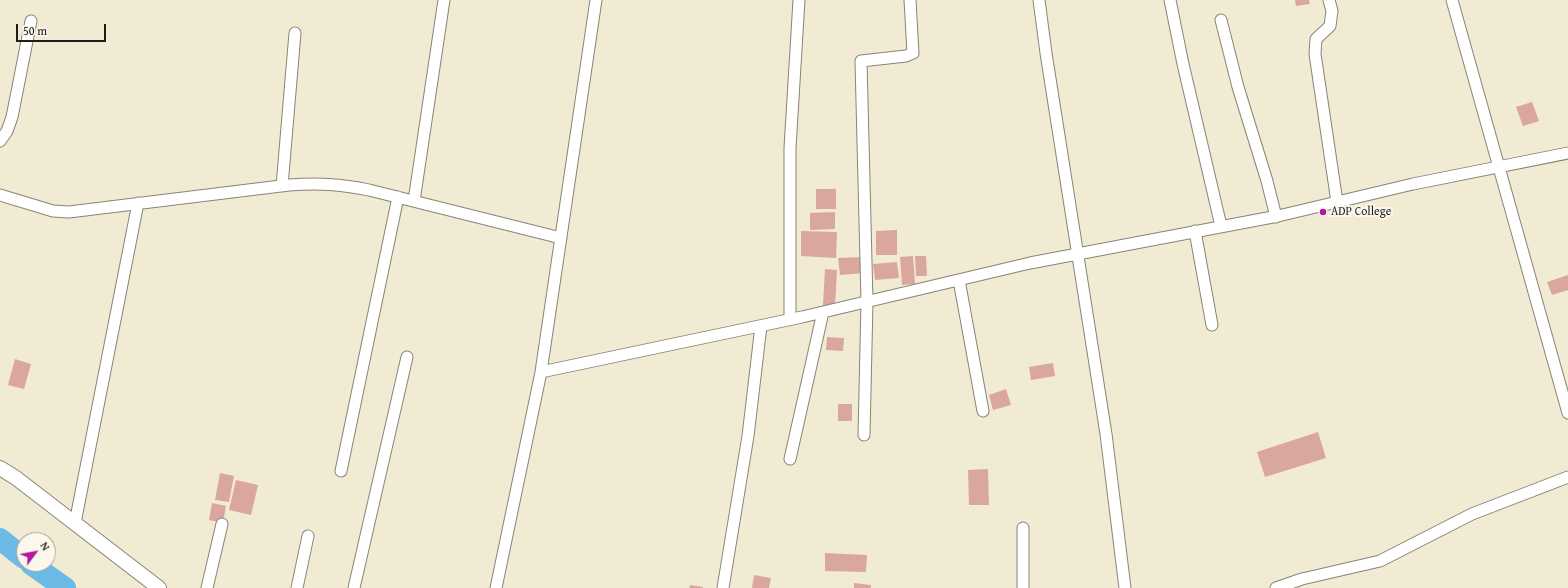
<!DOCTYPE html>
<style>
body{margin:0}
#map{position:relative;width:1568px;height:588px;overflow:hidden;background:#f2ebd3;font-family:"Gentium Book Plus",serif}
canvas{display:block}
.north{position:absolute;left:16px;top:532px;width:40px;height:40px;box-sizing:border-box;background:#fbf7ec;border:1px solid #a29f99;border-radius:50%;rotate:58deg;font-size:11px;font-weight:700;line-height:16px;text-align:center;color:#1c1c1c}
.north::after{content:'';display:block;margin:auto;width:14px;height:18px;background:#b5179e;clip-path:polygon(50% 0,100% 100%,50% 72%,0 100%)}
.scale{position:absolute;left:16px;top:24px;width:90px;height:18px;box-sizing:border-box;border:2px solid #1c1c1c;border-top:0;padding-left:5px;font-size:12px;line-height:14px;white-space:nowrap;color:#1c1c1c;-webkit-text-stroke:3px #fbf7ec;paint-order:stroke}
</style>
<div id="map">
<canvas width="1568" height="588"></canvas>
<div class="north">N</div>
<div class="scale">50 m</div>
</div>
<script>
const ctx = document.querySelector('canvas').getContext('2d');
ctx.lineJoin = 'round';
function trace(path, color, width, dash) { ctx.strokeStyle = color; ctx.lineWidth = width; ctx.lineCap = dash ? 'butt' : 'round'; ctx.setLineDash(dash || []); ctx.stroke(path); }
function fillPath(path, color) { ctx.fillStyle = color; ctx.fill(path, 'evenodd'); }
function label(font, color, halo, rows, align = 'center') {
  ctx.font = font + ' "Gentium Book Plus",serif'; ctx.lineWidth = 4; ctx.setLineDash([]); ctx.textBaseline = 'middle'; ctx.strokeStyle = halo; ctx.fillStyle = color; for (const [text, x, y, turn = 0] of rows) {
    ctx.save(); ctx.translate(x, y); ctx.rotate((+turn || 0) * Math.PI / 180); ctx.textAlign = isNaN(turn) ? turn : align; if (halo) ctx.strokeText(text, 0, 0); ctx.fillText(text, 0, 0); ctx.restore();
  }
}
const river = new Path2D(`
 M 0,539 L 24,558
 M 31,564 L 65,588`);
const building = new Path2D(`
 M 1295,0 L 1309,0 L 1310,4 L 1296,6 Z
 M 1532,102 L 1539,121 L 1523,126 L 1516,107 Z
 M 816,189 L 836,189 L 836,209 L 816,209 Z
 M 835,212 L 835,229 L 810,230 L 810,213 Z
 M 897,230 L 897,255 L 876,255 L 876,231 Z
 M 801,231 L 837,232 L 836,258 L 801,256 Z
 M 913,256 L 915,284 L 902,285 L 900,257 Z
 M 915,256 L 926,256 L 927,276 L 916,276 Z
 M 864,257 L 865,273 L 840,275 L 838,258 Z
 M 897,262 L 899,278 L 875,280 L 873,264 Z
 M 825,269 L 837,270 L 835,306 L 823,306 Z
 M 1568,275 L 1568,290 L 1552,295 L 1547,282 Z
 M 827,337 L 844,338 L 843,351 L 826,350 Z
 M 15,359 L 31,364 L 24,389 L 8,385 Z
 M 1053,363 L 1055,376 L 1031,380 L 1029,367 Z
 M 1006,389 L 1011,405 L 993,410 L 989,395 Z
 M 838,404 L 852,404 L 852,421 L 838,421 Z
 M 1318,432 L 1326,458 L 1265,477 L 1257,452 Z
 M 988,469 L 989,505 L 969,505 L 968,470 Z
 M 220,473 L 234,476 L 229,502 L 215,500 Z
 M 236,480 L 258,485 L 251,515 L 229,510 Z
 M 212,503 L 226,506 L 223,523 L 209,520 Z
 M 825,553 L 867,555 L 866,572 L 825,571 Z
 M 754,575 L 771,578 L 769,588 L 752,588 Z
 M 854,583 L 871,585 L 871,588 L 854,588 Z
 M 690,585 L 703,587 L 703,588 L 689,588 Z`);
const minor = new Path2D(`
 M 1039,0 L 1046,53 L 1106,434 L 1125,588
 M 1170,0 L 1183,64 L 1221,226
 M 1329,0 L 1332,11 L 1330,26 L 1316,39 L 1315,54 L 1337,202
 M 1452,0 L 1568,413
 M 1221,20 L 1238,87 L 1267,181 L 1276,217
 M 0,141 L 7,131 L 12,117 L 31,21
 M 282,186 L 295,33
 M 0,195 L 53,211 L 69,212 L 289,185 C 318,183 340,184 369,190 L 561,238
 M 414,201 L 444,0
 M 1195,231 L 1212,325
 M 959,280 L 983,411
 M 790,319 L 790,148 L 799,0
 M 541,372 L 802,317 L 1030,263 L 1278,216 L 1413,184 L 1568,153
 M 864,435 L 867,302 L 861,61 L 906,56 L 913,53 L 910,0
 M 790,459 L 823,312
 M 341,471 L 398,197
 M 75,523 L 138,203
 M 1023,528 L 1023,588
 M 207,588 L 222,524
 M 297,588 L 308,536
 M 354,588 L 407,357
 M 496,588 L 541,372 L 596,0
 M 723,588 L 748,436 L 761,326
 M 1276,588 L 1302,579 L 1380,561 L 1472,514 L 1568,477`);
const tertiary = new Path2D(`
 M 0,468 L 16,478 L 159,588`);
const markers = [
 [1323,212,4,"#b5179e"]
];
const poiNames = [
 ["ADP College",1331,212]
];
trace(river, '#6bbbe6', 22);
fillPath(building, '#d9a79d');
trace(minor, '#878478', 13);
trace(tertiary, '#878478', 16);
trace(minor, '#fff', 11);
trace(tertiary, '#fff', 14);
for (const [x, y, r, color] of markers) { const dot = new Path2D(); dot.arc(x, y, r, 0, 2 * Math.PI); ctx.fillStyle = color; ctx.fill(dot); trace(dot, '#fbf7ec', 1.5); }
label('12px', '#1c1c1c', '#fbf7ec', poiNames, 'left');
</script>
